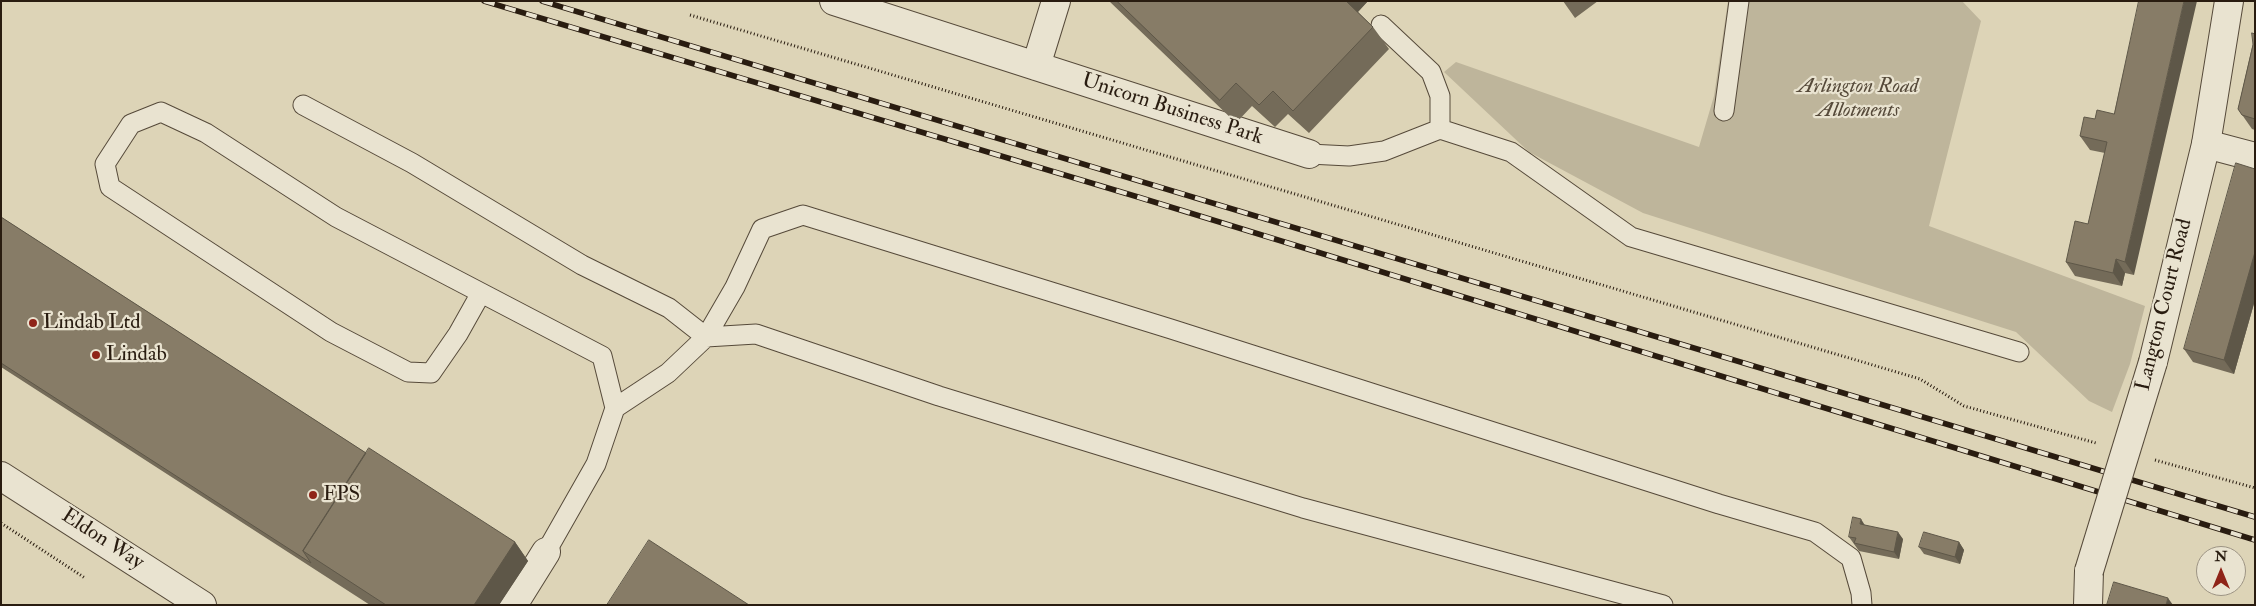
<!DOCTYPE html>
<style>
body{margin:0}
#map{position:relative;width:2256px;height:606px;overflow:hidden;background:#ddd4b7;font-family:"IM FELL Double Pica",serif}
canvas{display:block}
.frame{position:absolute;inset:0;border:2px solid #291c10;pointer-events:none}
.north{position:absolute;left:2196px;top:546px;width:50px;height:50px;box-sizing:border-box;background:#e9e3d0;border:1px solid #9c9383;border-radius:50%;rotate:0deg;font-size:14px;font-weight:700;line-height:20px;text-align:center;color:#291c10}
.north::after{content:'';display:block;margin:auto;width:18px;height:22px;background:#8f2418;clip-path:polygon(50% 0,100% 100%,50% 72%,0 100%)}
</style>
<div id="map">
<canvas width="2256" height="606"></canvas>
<div class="frame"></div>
<div class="north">N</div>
</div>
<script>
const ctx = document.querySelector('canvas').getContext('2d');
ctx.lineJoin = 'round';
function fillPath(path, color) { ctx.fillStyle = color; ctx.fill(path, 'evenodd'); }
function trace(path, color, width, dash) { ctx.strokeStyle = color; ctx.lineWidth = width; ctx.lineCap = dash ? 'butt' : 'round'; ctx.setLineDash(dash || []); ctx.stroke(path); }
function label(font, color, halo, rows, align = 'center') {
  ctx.font = font + ' "IM FELL Double Pica",serif'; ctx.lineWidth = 4.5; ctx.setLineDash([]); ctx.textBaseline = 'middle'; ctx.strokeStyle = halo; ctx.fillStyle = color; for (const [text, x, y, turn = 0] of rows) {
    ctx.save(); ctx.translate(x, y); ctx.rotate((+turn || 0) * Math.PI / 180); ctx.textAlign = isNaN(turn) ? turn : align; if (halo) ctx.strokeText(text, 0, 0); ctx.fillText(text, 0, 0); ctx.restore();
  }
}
const green = new Path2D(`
 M 1728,1 L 1962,1 L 1981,21 L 1929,226 L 2145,306 L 2130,364 L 2112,412 L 2089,401 L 2016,332 L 1643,213 L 1529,152 L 1444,72 L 1456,62 L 1699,147 L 1714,96 Z`);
const path = new Path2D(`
 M 690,15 L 1920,379 L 1964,406 L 2096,443
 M 2155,460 L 2255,488
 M 1,523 L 85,578`);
const service = new Path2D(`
 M 1381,25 L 1431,72 L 1440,96 L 1440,129 L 1511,152 L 1631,237 L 2019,352
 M 303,105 L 412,163 L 582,265 L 669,308 L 706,337 L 756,334 L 939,396 L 1303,508 L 1663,605
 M 1724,111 L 1739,1
 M 1309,154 L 1349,156 L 1384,151 L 1440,129
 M 481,293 L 458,334 L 431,373 L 408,372 L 331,332 L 110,187 L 105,164 L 131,124 L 161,112 L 206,133 L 336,217 L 602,356 L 615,408 L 596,464 L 546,552
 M 615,408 L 668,373 L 706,337 L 735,287 L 762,229 L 803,215 L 1171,329 L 1719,504 L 1815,532 L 1851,558 L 1861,593 L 1862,605`);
const minor = new Path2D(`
 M 834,1 L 1309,154
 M 1036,66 L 1056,1
 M 2206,144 L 2255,157
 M 1,476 L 202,605
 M 513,605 L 546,552`);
const tertiary = new Path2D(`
 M 2153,362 L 2206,144 L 2229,1
 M 2088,605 L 2089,571`);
const rail = new Path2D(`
 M 484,1 L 1138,197 L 2255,540
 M 542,1 L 2255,517`);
const tertiaryBridge = new Path2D(`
 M 2089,571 L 2153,362`);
const wall = new Path2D(`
 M 1109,1 L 1368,1 L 1358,12 L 1373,27 L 1389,49 L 1309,133 L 1288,114 L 1275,127 L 1252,106 L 1236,123 Z
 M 1563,1 L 1598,1 L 1575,18 Z
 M 2255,34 L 2255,130 L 2252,129 L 2238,109 Z
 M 2114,114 L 2134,275 L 2125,273 L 2122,286 L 2075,276 L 2066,262 L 2088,224 L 2105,153 L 2090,150 L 2080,136 L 2095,119 Z
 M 2255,169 L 2255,300 L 2234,374 L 2193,362 L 2184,349 Z
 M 1,217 L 366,453 L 515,542 L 528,561 L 499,605 L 370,605 L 1,367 Z
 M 1865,525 L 1903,539 L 1899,559 L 1859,551 L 1849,537 Z
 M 1959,542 L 1964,550 L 1960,564 L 1924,554 L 1919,547 Z`);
const shadedWall = new Path2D(`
 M 1343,1 L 1368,1 L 1354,16 Z
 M 2184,1 L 2197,1 L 2134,275 L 2125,262 Z
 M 2255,252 L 2255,300 L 2234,374 L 2224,360 Z
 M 2116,259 L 2125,273 L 2122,286 L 2113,273 Z
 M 1861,519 L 1866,527 L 1860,524 Z
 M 1898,532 L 1903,539 L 1899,559 L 1894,552 Z
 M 515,542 L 528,561 L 499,605 L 474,605 Z
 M 1959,542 L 1964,550 L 1960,564 L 1955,557 Z
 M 2168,598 L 2173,605 L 2166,605 Z`);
const building = new Path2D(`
 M 1117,1 L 1346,1 L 1373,27 L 1293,111 L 1273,91 L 1259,105 L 1236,83 L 1220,100 Z
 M 2139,1 L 2184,1 L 2125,262 L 2116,259 L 2113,273 L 2066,262 L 2075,221 L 2088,224 L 2107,142 L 2080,136 L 2084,117 L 2095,119 L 2097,110 L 2114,114 Z
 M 2252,33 L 2255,34 L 2255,119 L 2242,115 L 2238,109 L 2253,45 Z
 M 2236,163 L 2255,169 L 2255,252 L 2224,360 L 2184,349 Z
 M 1,217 L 366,453 L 303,551 L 311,563 L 1,363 Z
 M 369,448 L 515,542 L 474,605 L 386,605 L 303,551 Z
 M 1853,517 L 1861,519 L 1860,524 L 1898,532 L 1894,552 L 1854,543 L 1856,538 L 1849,537 Z
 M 1924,532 L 1959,542 L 1955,557 L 1919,547 Z
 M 649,540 L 749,605 L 607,605 Z
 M 2114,582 L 2168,598 L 2166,605 L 2107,605 Z`);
const markers = [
 [33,323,5,"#8f2418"],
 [96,355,5,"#8f2418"],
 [313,495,5,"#8f2418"]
];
const parkNames = [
 ["Arlington Road",1858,87],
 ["Allotments",1858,111]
];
const streetNames = [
 ["Unicorn Business Park",1172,110,18],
 ["Langton Court Road",2165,305,-76],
 ["Eldon Way",102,540,33]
];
const poiNames = [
 ["Lindab Ltd",43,323],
 ["Lindab",106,355],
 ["FPS",323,495]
];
fillPath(green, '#beb59b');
trace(service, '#564a3a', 21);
trace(minor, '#564a3a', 30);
trace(tertiary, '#564a3a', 30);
trace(path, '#291c10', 3, [1, 2.5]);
trace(service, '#e9e3d0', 19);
trace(minor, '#e9e3d0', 28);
trace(tertiary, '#e9e3d0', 28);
trace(rail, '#291c10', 5.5);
trace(rail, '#e9e3d0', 4, [11]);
trace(tertiaryBridge, '#564a3a', 30, []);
trace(tertiaryBridge, '#e9e3d0', 28);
fillPath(wall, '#746b59');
fillPath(shadedWall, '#5e5748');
fillPath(building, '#877c67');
trace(building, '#5e5748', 1);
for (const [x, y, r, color] of markers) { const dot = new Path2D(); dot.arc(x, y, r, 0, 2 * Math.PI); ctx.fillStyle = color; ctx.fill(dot); trace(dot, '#e9e3d0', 2); }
label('italic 21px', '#564a3a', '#e9e3d0', parkNames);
label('21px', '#291c10', '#e9e3d0', streetNames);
label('21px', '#291c10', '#e9e3d0', poiNames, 'left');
</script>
